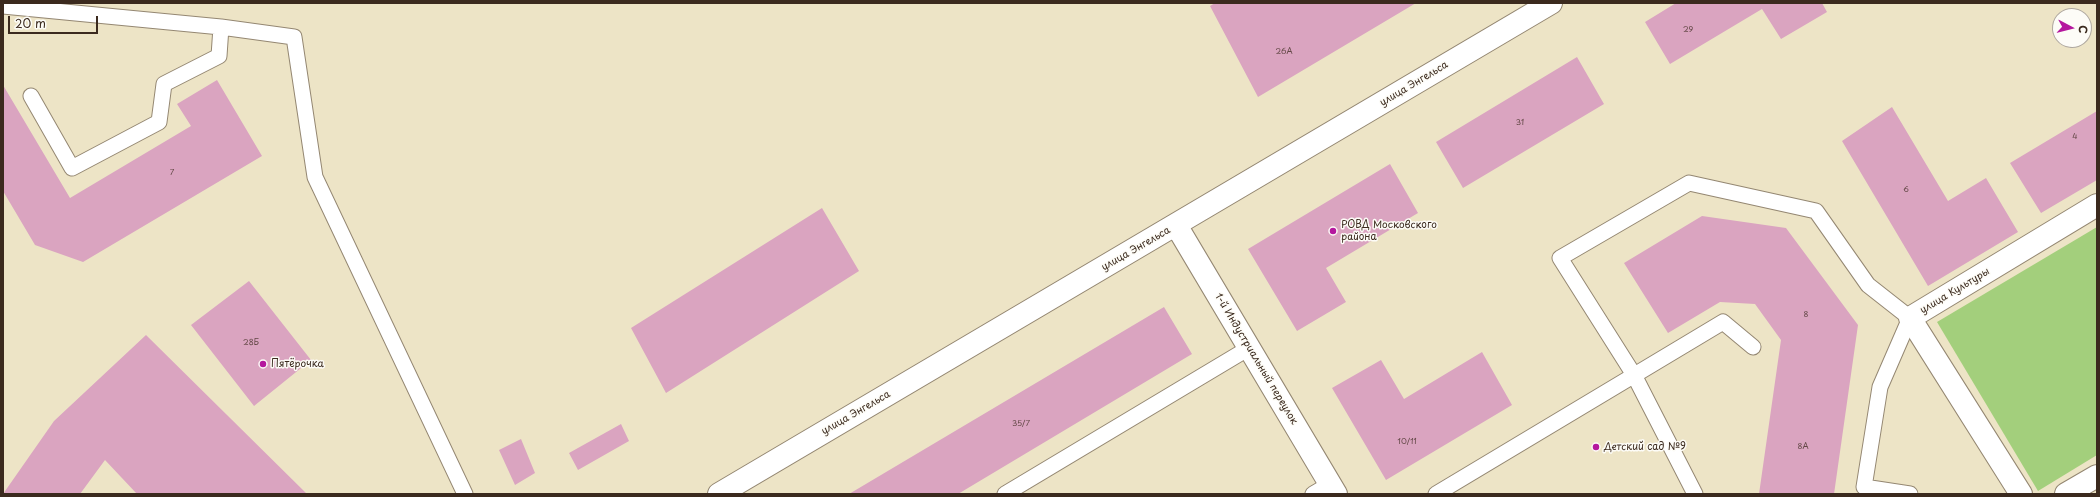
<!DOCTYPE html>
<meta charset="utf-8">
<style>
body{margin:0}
#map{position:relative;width:2100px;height:497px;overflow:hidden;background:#ede4c6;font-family:"Playpen Sans",sans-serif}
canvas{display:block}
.frame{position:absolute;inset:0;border:4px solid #3b2a1e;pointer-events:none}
.north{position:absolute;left:2052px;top:8px;width:40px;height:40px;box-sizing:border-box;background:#fdfcf7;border:1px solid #afa8a0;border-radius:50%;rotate:97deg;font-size:11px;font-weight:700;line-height:16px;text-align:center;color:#3b2a1e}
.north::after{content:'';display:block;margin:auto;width:14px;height:18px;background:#b5179e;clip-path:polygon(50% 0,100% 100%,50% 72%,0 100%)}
.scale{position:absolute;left:8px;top:16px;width:90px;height:18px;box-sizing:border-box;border:2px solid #3b2a1e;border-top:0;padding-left:5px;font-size:12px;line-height:14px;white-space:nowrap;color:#3b2a1e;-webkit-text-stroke:3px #fdfcf7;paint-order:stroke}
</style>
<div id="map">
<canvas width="2100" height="497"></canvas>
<div class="frame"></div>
<div class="north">С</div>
<div class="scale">20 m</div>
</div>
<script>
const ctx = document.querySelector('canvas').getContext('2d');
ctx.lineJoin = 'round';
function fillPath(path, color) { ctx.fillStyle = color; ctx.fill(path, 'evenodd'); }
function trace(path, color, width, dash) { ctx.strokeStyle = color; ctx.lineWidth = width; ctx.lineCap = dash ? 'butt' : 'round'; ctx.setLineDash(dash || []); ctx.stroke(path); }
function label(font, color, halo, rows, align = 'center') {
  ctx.font = font + ' "Playpen Sans",sans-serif'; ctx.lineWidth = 3; ctx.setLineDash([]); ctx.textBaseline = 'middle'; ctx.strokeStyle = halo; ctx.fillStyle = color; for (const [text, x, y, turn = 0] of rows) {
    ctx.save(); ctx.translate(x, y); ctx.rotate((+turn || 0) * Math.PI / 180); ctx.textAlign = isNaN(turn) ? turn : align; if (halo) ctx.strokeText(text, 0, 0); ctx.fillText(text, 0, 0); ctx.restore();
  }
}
const green = new Path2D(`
 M 2097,227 L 2097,455 L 2038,491 L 1937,322 Z`);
const building = new Path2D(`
 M 1215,3 L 1416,3 L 1258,97 L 1210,6 Z
 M 1676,3 L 1822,3 L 1827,12 L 1781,39 L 1762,9 L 1670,64 L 1645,22 Z
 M 1577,57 L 1604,104 L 1463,188 L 1436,142 Z
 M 217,80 L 262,156 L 83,262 L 35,245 L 3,191 L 3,85 L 70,198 L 191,126 L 177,104 Z
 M 1892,107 L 1948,201 L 1986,178 L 2018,232 L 1928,286 L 1842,141 Z
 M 2097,111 L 2097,180 L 2041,213 L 2010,163 Z
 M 1390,164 L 1418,213 L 1326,268 L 1346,302 L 1297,331 L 1248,249 Z
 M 822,208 L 859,271 L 666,393 L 631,328 Z
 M 1702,216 L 1786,228 L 1858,325 L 1834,494 L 1759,494 L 1781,340 L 1755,304 L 1720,302 L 1668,333 L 1624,263 Z
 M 249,281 L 311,360 L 254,406 L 191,325 Z
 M 1164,307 L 1192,354 L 958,494 L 849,494 Z
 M 146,335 L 307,494 L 137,494 L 105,460 L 80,494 L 3,494 L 54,421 Z
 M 1482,352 L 1512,405 L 1386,480 L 1332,388 L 1381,360 L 1404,399 Z
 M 621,424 L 629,441 L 578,470 L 569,453 Z
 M 521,439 L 535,473 L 515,485 L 499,450 Z`);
const service = new Path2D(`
 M 3,6 L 221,27 L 294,37 L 315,177 L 465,494
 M 31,96 L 72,168 L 159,122 L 164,84 L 219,56 L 221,27
 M 1005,494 L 1249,348
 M 1313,494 L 1330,484
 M 1436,494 L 1723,322 L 1753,347
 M 1695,494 L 1634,375 L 1560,258 L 1689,183 L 1816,211 L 1868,285 L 1910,318 L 1880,387 L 1864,487 L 1910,494`);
const minor = new Path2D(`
 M 1176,225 L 1336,494
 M 719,494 L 1551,3
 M 2021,494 L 1910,318 L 2097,205
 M 2066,494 L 2097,476`);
const markers = [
 [1333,231,4,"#b5179e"],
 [263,364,4,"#b5179e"],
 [1596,447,4,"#b5179e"]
];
const numberNames = [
 ["29",1688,30],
 ["26А",1284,52],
 ["31",1520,123],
 ["4",2075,137],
 ["7",172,173],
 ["6",1906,190],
 ["8",1806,315],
 ["28Б",251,343],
 ["35/7",1021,424],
 ["10/11",1407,442],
 ["8А",1803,447]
];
const streetNames = [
 ["улица Энгельса",1414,84,-31],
 ["улица Энгельса",1136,249,-30],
 ["улица Культуры",1955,291,-31],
 ["1-й Индустриальный переулок",1256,359,59],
 ["улица Энгельса",856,413,-30]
];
const poiNames = [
 ["РОВД Московского",1341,225],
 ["района",1341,237],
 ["Пятёрочка",271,364],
 ["Детский сад №9",1604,447]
];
fillPath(green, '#a3cf7c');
fillPath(building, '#daa4c0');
trace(service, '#948772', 17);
trace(minor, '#948772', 24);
trace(service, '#fff', 15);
trace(minor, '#fff', 22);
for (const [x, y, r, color] of markers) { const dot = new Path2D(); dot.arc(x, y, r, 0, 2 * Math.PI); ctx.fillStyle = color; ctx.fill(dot); trace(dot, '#fdfcf7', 1.5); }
label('8px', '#634846', null, numberNames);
label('10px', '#3b2a1e', '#fdfcf7', streetNames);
label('10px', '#3b2a1e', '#fdfcf7', poiNames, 'left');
</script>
